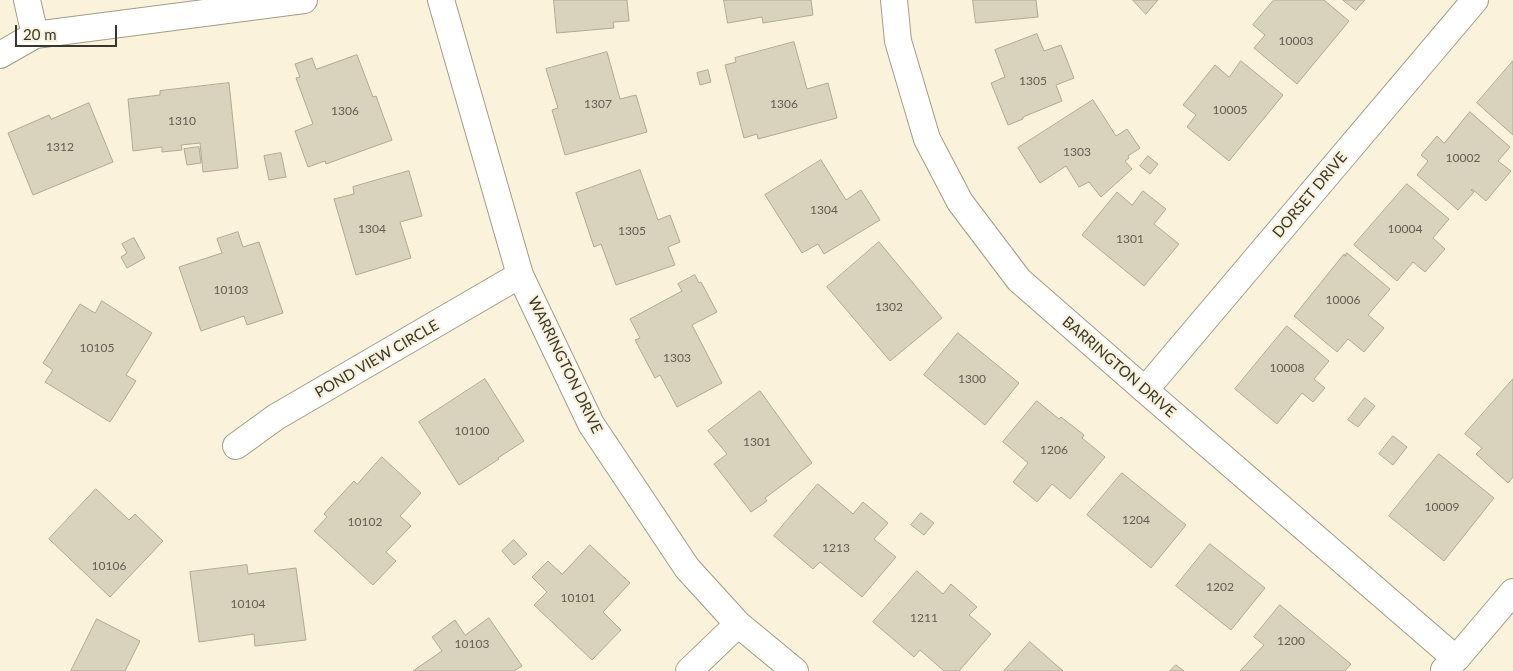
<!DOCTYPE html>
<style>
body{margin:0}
#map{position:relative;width:1513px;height:671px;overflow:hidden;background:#faf2db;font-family:Lato,sans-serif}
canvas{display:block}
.scale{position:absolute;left:15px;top:25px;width:102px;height:22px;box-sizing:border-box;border:2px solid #39362d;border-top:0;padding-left:6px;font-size:15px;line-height:18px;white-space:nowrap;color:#39362d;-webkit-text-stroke:4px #faf2db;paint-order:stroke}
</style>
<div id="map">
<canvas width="1513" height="671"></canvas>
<div class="scale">20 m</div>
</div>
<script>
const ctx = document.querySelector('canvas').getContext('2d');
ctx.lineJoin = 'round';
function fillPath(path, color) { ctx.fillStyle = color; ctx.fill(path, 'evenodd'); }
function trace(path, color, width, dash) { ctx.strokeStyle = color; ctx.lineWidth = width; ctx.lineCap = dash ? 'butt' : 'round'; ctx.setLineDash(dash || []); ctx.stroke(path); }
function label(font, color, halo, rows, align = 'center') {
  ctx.font = font + ' Lato,sans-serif'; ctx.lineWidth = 4.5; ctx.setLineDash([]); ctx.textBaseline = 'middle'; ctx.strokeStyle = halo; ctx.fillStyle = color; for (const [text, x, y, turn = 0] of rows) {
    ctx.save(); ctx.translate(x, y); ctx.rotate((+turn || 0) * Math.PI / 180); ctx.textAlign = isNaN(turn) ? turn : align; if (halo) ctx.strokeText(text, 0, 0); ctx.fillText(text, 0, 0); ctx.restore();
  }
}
const building = new Path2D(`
 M 554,0 L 627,0 L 629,21 L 613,22 L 614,28 L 557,33 Z
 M 724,0 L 811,0 L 813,15 L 763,23 L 762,17 L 728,23 Z
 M 973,0 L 1036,0 L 1038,17 L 976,23 Z
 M 1133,0 L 1158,0 L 1146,14 Z
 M 1274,0 L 1324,0 L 1349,21 L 1297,84 L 1254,48 L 1265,35 L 1253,25 Z
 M 1343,0 L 1365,0 L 1356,10 Z
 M 1037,34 L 1044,51 L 1061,45 L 1074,78 L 1056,85 L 1062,101 L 1023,117 L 1023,119 L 1008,125 L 991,83 L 1005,77 L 995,50 Z
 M 794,42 L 807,89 L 828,83 L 837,118 L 758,139 L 757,134 L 744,138 L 725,65 L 736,62 L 735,58 Z
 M 607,52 L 620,99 L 636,95 L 647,132 L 565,155 L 552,110 L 558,108 L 546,69 Z
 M 357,55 L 373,97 L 376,96 L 392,140 L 326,164 L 325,161 L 308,167 L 295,131 L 313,124 L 296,78 L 300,77 L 295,64 L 312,58 L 316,69 Z
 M 1241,61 L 1283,95 L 1229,161 L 1187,127 L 1196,115 L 1183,105 L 1215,65 L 1229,77 Z
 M 1513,61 L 1513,135 L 1477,103 Z
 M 708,70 L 711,82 L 700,85 L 697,73 Z
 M 229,83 L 238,168 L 203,172 L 200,143 L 181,145 L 182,150 L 162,152 L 162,147 L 133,151 L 128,99 L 160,95 L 160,91 Z
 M 1093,100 L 1116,136 L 1127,129 L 1140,148 L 1128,156 L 1129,158 L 1125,161 L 1132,169 L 1101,197 L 1089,182 L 1079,187 L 1066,166 L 1040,183 L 1018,148 Z
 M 89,103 L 113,162 L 33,195 L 8,133 L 49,115 L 51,119 Z
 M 1470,112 L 1510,147 L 1498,161 L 1511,171 L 1486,201 L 1472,189 L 1471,190 L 1474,192 L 1458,210 L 1417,175 L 1428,161 L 1421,155 L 1437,136 L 1444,143 Z
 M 199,147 L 201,163 L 187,165 L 184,149 Z
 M 281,153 L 286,177 L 269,180 L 264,156 Z
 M 1148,156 L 1158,164 L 1150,174 L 1140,166 Z
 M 821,160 L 846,200 L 861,190 L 880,220 L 824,254 L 818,244 L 802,253 L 765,195 Z
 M 640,170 L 658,220 L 670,215 L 680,242 L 668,247 L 675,265 L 616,285 L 601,244 L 594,247 L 576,193 Z
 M 409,171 L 422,216 L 400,222 L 411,258 L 356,275 L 334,199 L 354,194 L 353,187 Z
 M 1407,184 L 1449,219 L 1433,238 L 1445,249 L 1425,272 L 1413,262 L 1397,281 L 1354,245 Z
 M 1143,191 L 1166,209 L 1154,224 L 1179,244 L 1144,286 L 1082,235 L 1117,192 L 1132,205 Z
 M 238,232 L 243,247 L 259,242 L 283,313 L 247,325 L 244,316 L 201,331 L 179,267 L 222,253 L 217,239 Z
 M 134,238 L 145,258 L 127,268 L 121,257 L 127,253 L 122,244 Z
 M 879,242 L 942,318 L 890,361 L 827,287 Z
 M 1347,253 L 1390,289 L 1368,315 L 1384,328 L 1364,352 L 1348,339 L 1337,352 L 1294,316 L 1344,254 L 1345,256 Z
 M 695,275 L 699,283 L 701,282 L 717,312 L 692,325 L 722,383 L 677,407 L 660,375 L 655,378 L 635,340 L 640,338 L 630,319 L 682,291 L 678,284 Z
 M 102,301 L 152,333 L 126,375 L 136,381 L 110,422 L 45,382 L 53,370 L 43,363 L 80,304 L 95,313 Z
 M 1287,326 L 1329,361 L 1314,379 L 1325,388 L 1313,402 L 1302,393 L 1277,424 L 1235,389 Z
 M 958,333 L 1019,383 L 985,425 L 924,375 Z
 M 485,379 L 524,441 L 498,458 L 499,459 L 459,485 L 419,422 Z
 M 1513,379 L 1513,477 L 1508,483 L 1476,454 L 1482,448 L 1465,434 Z
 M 760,391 L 812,463 L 765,498 L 767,501 L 751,512 L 714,464 L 727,454 L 708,431 Z
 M 1365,398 L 1375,406 L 1358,427 L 1348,420 Z
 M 1037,401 L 1059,419 L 1061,417 L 1084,435 L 1082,438 L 1105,457 L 1070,499 L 1052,484 L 1037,502 L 1013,482 L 1028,463 L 1003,442 Z
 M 1393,436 L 1407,447 L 1393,465 L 1379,454 Z
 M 1439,454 L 1494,498 L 1444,561 L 1389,516 Z
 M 382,457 L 421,493 L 400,516 L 411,526 L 386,552 L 396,561 L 373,585 L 314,531 L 327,517 L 324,514 L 329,508 L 354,481 L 357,484 Z
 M 1122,473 L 1186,525 L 1151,568 L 1087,515 Z
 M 818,484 L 853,514 L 863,502 L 888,523 L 874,539 L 896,557 L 862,597 L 820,562 L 813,569 L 774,536 Z
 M 96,489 L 129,520 L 135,514 L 163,541 L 110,597 L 49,539 Z
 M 921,513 L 934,523 L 924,535 L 911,525 Z
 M 514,540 L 527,554 L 514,565 L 502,551 Z
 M 1210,544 L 1265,588 L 1231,630 L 1176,586 Z
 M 590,545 L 630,583 L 603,612 L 621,630 L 592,660 L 534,605 L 547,592 L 532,577 L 548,561 L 562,574 Z
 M 247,565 L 248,574 L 296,568 L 306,640 L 255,646 L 254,634 L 199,642 L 190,572 Z
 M 917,571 L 943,594 L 951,584 L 977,607 L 969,615 L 991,634 L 959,671 L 944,671 L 920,650 L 914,657 L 873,622 Z
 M 1280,605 L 1351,664 L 1345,671 L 1240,671 L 1264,645 L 1254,637 Z
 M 489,618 L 522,666 L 514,671 L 413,671 L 442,651 L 432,637 L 455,620 L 465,635 Z
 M 97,619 L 140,641 L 125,671 L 71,671 Z
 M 1030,642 L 1063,671 L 1004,671 Z
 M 1176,665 L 1184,671 L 1170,671 Z`);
const minor = new Path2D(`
 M 27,0 L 35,35
 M 441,0 L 520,275 L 591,424 L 687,568 L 738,624 L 795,671
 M 894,0 L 898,41 L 927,139 L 960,202 L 1019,280 L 1145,390 L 1456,659
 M 0,55 L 35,35 L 304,0
 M 1145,390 L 1475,0
 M 236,446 L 276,417 L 520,275
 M 1444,670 L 1456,659 L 1513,592
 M 689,671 L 738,624`);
const numberNames = [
 ["10003",1296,41],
 ["1305",1033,81],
 ["1307",598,104],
 ["1306",784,104],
 ["10005",1230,110],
 ["1306",345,111],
 ["1310",182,121],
 ["1312",60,147],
 ["1303",1077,152],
 ["10002",1463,158],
 ["1304",824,210],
 ["1304",372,229],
 ["10004",1405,229],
 ["1305",632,231],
 ["1301",1130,239],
 ["10103",231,290],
 ["10006",1343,300],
 ["1302",889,307],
 ["10105",97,348],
 ["1303",677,358],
 ["10008",1287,368],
 ["1300",972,379],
 ["10100",472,431],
 ["1301",757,442],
 ["1206",1054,450],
 ["10009",1442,507],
 ["1204",1136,520],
 ["10102",365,522],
 ["1213",836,548],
 ["10106",109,566],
 ["1202",1220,587],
 ["10101",578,598],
 ["10104",248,604],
 ["1211",924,618],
 ["1200",1291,641],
 ["10103",472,644]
];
const streetNames = [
 ["DORSET DRIVE",1310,195,-50],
 ["POND VIEW CIRCLE",377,359,-30],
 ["WARRINGTON DRIVE",565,365,64],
 ["BARRINGTON DRIVE",1119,367,41]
];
fillPath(building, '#d9d2bc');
trace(building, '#b0a993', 1);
trace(minor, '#a29c86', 28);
trace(minor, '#fff', 26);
label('12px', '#615d51', null, numberNames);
label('15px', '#39362d', '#faf2db', streetNames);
</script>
